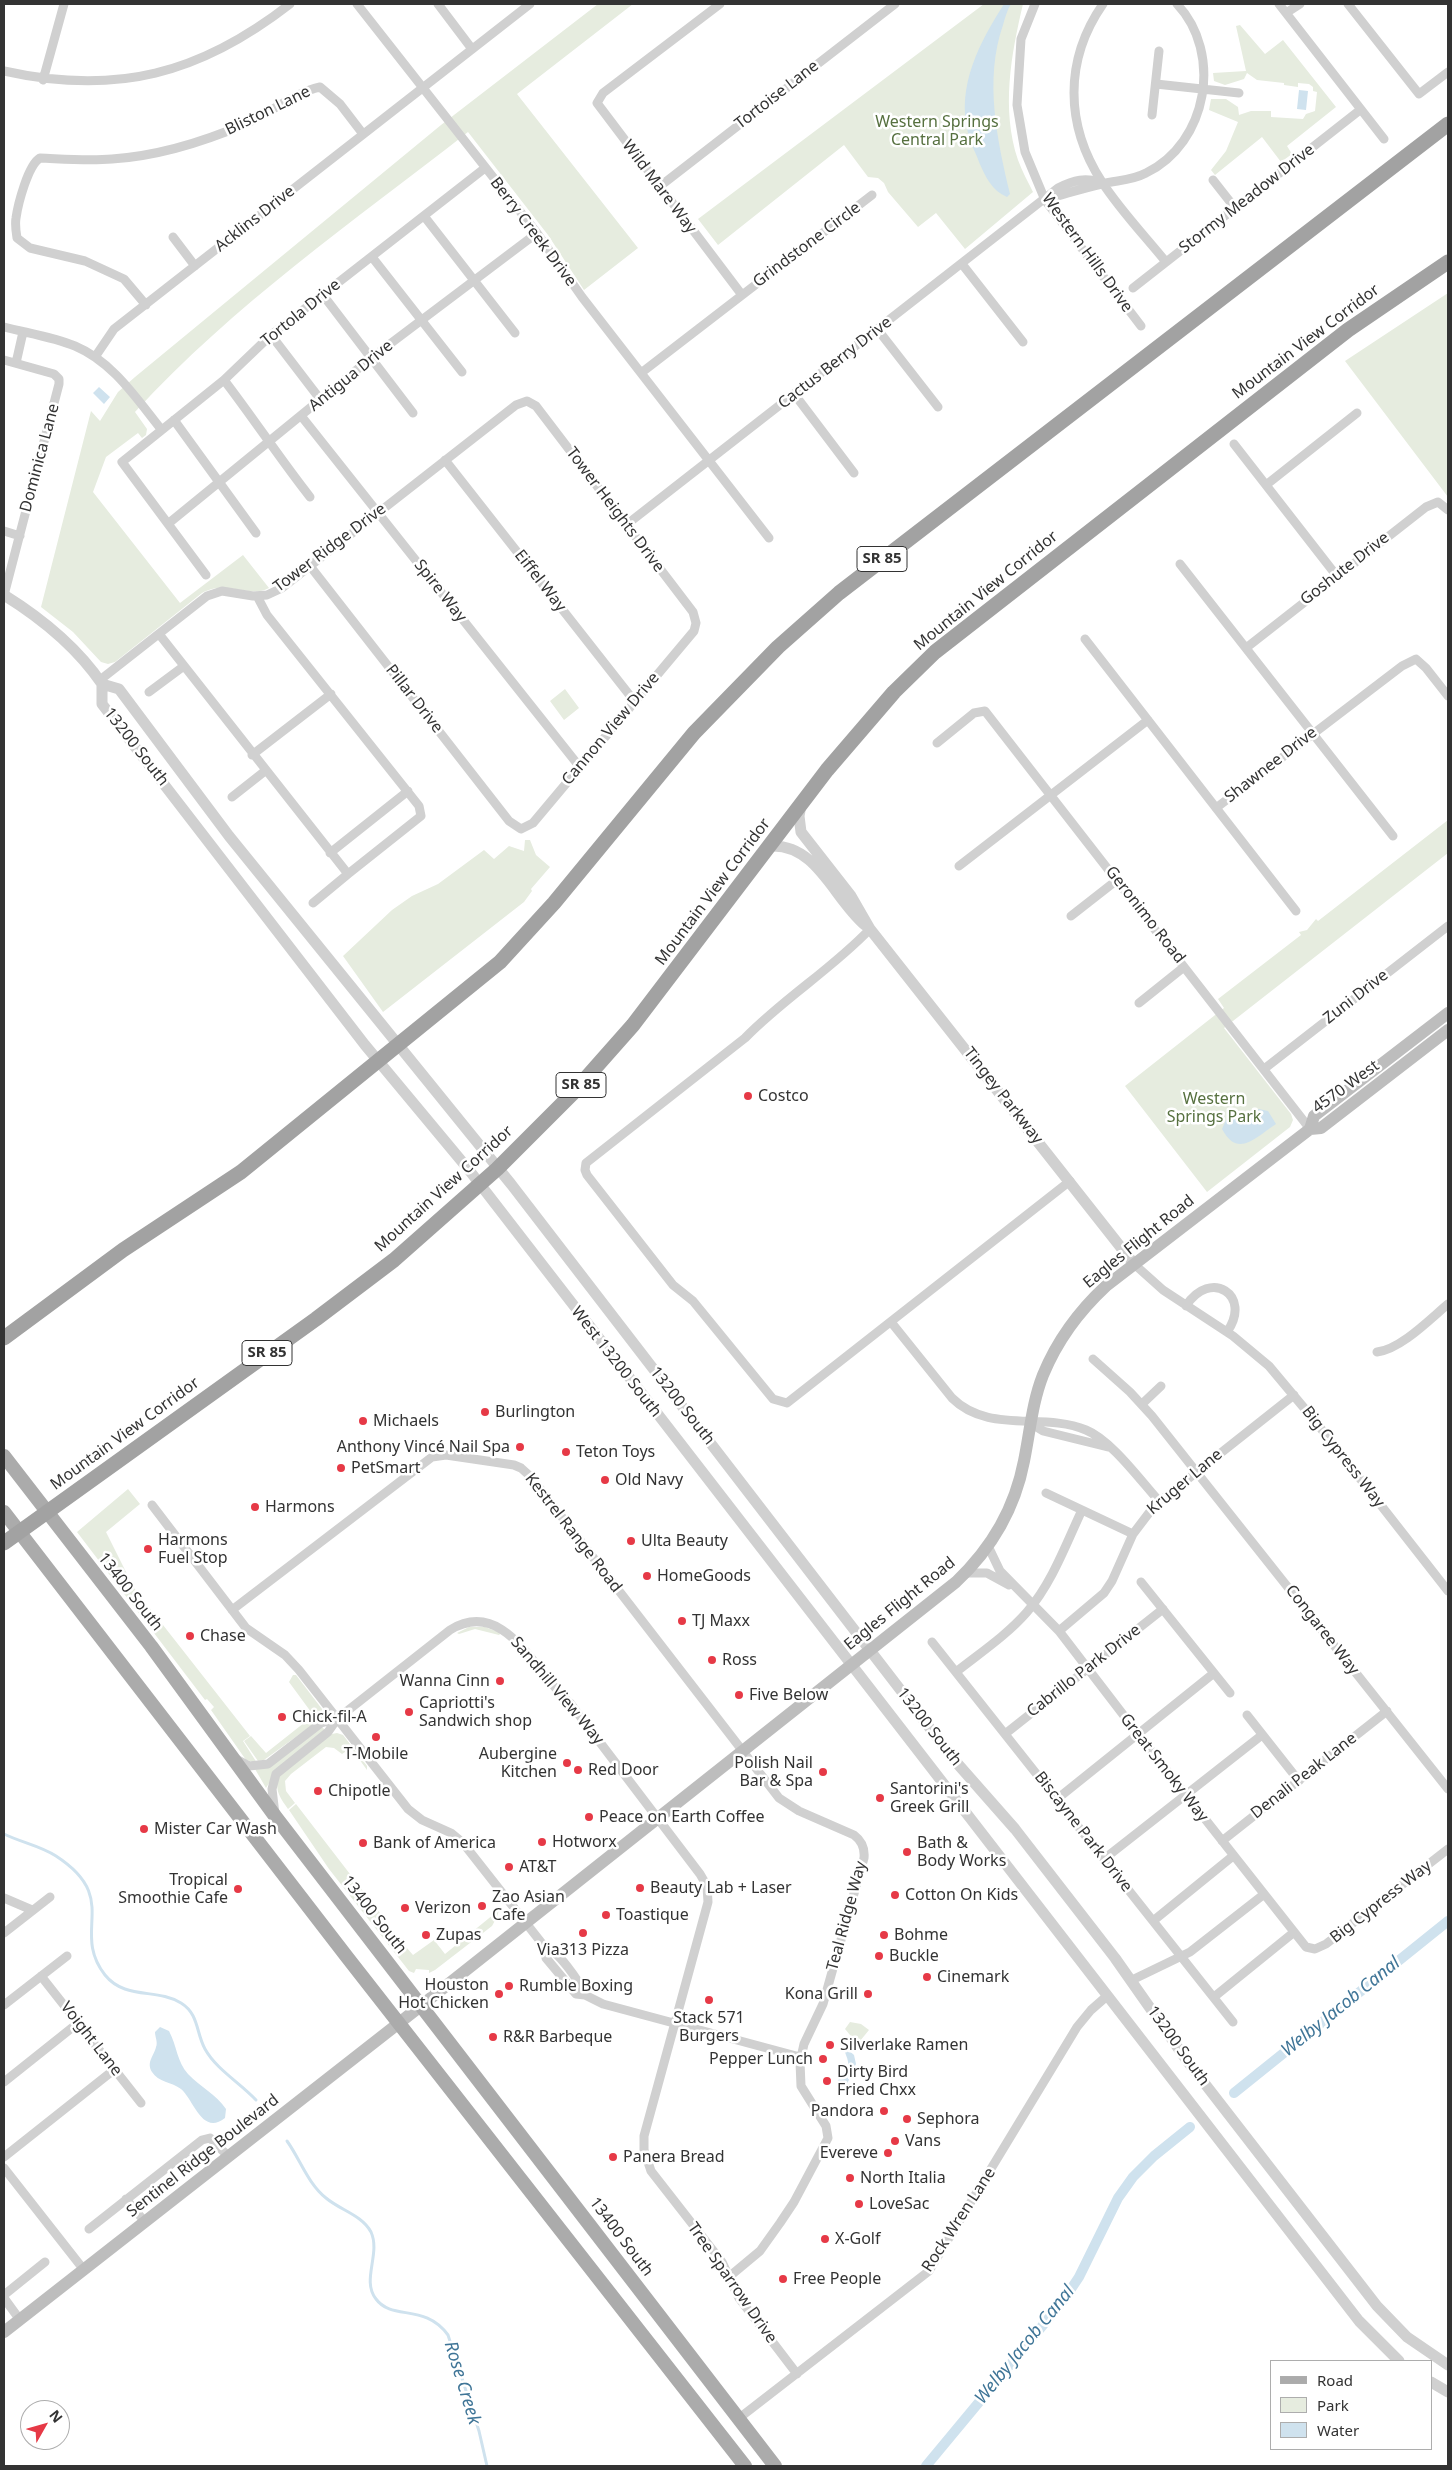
<!DOCTYPE html>
<meta charset="utf-8">
<style>
body{margin:0}
#map{position:relative;width:1452px;height:2470px;overflow:hidden;background:#fff;font-family:"Noto Sans",sans-serif}
canvas{display:block}
.frame{position:absolute;inset:0;border:5px solid #333;pointer-events:none}
.legend{position:absolute;left:1270px;top:2360px;width:162px;height:90px;box-sizing:border-box;background:#fff;border:1px solid #adadad;margin:0;padding:6px 9px;list-style:none;font-size:15px;color:#333}
.legend li{display:flex;align-items:center;gap:10px;height:25px}
.legend b{width:25px;border:1px solid #adadad}
.north{position:absolute;left:20px;top:2400px;width:50px;height:50px;box-sizing:border-box;background:#fff;border:1px solid #adadad;border-radius:50%;rotate:52deg;font-size:14px;font-weight:700;line-height:20px;text-align:center;color:#333}
.north::after{content:'';display:block;margin:auto;width:18px;height:22px;background:#e63946;clip-path:polygon(50% 0,100% 100%,50% 72%,0 100%)}
</style>
<div id="map">
<canvas width="1452" height="2470"></canvas>
<div class="frame"></div>
<ul class="legend">
<li><b style="height:6px;background:#ababab"></b>Road</li>
<li><b style="height:14px;background:#e6ecdf"></b>Park</li>
<li><b style="height:14px;background:#cfe2ee"></b>Water</li>
</ul>
<div class="north">N</div>
</div>
<script>
const ctx = document.querySelector('canvas').getContext('2d');
ctx.lineJoin = 'round';
function fillPath(path, color) { ctx.fillStyle = color; ctx.fill(path, 'evenodd'); }
function trace(path, color, width, dash) { ctx.strokeStyle = color; ctx.lineWidth = width; ctx.lineCap = dash ? 'butt' : 'round'; ctx.setLineDash(dash || []); ctx.stroke(path); }
function label(font, color, halo, rows, align = 'center') {
  ctx.font = font + ' "Noto Sans",sans-serif'; ctx.lineWidth = 5; ctx.setLineDash([]); ctx.textBaseline = 'middle'; ctx.strokeStyle = halo; ctx.fillStyle = color; for (const [text, x, y, turn = 0] of rows) {
    ctx.save(); ctx.translate(x, y); ctx.rotate((+turn || 0) * Math.PI / 180); ctx.textAlign = isNaN(turn) ? turn : align; if (halo) ctx.strokeText(text, 0, 0); ctx.fillText(text, 0, 0); ctx.restore();
  }
}
const green = new Path2D(`
 M 598,4 L 633,4 L 517,94 L 638,248 L 584,290 L 548,235 L 468,132 C 354,221 233,305 135,412 L 147,429 L 146,435 L 142,438 L 138,433 L 106,457 L 93,492 L 180,603 L 243,555 L 269,588 C 247,599 229,579 202,593 L 115,662 L 108,664 L 101,662 L 73,632 L 41,607 L 91,411 L 100,421 L 118,392 L 135,377 L 441,125 Z
 M 984,4 L 1023,4 C 1011,55 1001,109 1018,160 C 1022,171 1028,182 1033,192 L 965,249 L 936,213 L 918,227 L 888,192 L 884,183 L 878,178 L 868,177 L 844,145 L 718,245 L 698,219 Z
 M 1240,25 L 1265,54 L 1283,40 L 1336,107 L 1287,146 L 1292,154 L 1281,162 L 1262,137 L 1215,175 L 1211,170 L 1226,151 L 1238,122 L 1209,110 L 1211,99 L 1226,99 L 1238,107 L 1239,115 L 1251,111 L 1271,111 L 1271,117 L 1303,119 L 1306,114 L 1315,111 L 1317,92 L 1313,91 L 1313,87 L 1309,84 L 1298,83 L 1298,87 L 1284,85 L 1284,83 L 1257,80 L 1247,73 L 1244,79 L 1225,85 L 1214,81 L 1213,73 L 1246,71 L 1236,26 Z
 M 1448,293 L 1448,497 L 1345,361 Z
 M 565,689 L 579,708 L 564,720 L 550,701 Z
 M 1448,820 L 1448,853 L 1224,1028 L 1291,1114 L 1293,1120 L 1290,1127 L 1207,1192 L 1125,1086 L 1224,1008 L 1218,999 L 1301,935 L 1299,932 L 1307,930 L 1316,919 L 1318,921 Z
 M 525,840 L 530,840 L 536,855 L 550,867 L 531,889 L 532,891 L 524,902 L 383,1012 L 343,956 L 392,910 L 412,896 L 438,884 L 484,850 L 494,859 L 509,846 L 524,851 Z
 M 128,1489 L 140,1504 L 106,1532 L 134,1588 L 250,1736 L 243,1741 L 257,1763 L 246,1760 L 211,1710 L 214,1707 L 207,1699 L 205,1700 L 77,1532 Z
 M 469,1627 L 485,1627 L 501,1633 L 499,1635 L 475,1629 L 459,1634 L 457,1633 Z
 M 293,1675 L 296,1675 L 322,1709 L 322,1718 L 264,1760 L 258,1761 L 244,1741 L 251,1736 L 266,1753 L 309,1719 L 311,1712 L 289,1682 Z
 M 322,1727 L 326,1731 L 279,1767 L 266,1788 L 255,1769 Z
 M 337,1733 L 343,1735 L 367,1766 L 367,1770 L 351,1748 L 342,1754 L 334,1748 L 326,1747 L 291,1774 L 285,1781 L 286,1791 L 295,1803 L 288,1809 C 279,1796 273,1788 281,1773 L 332,1734 Z
 M 296,1804 L 380,1913 L 378,1915 L 391,1934 L 393,1932 L 413,1955 L 434,1940 L 445,1954 L 499,1910 L 497,1917 L 492,1926 L 435,1970 L 429,1973 L 429,1970 L 416,1969 L 414,1973 L 409,1971 L 329,1869 L 289,1810 Z
 M 850,2022 L 861,2024 L 869,2030 L 860,2041 L 855,2041 L 845,2029 Z`);
const water = new Path2D(`
 M 1004,4 L 1011,4 C 1007,10 1005,18 1003,25 C 984,80 997,139 1010,194 L 1007,197 C 992,191 985,176 979,162 C 976,153 970,143 968,133 C 956,86 980,42 1004,4 Z
 M 1299,90 L 1308,91 L 1306,110 L 1297,109 Z
 M 99,387 L 110,397 L 104,404 L 93,393 Z
 M 1259,1109 L 1268,1111 L 1276,1124 C 1256,1137 1238,1159 1222,1129 L 1226,1120 L 1240,1118 Z
 M 160,2027 L 169,2031 C 177,2046 177,2062 188,2074 C 200,2087 216,2094 226,2109 L 225,2118 C 202,2136 194,2100 181,2089 C 172,2082 158,2082 152,2072 C 146,2062 154,2056 156,2047 C 158,2042 155,2037 155,2032 Z
 M 846,2048 L 854,2055 L 856,2064 L 847,2084 L 843,2086 L 837,2082 C 848,2065 852,2069 844,2050 Z`);
const stream = new Path2D(`
 M 4,1834 C 20,1842 41,1846 56,1856 C 122,1899 70,1930 105,1975 C 125,2000 157,1988 181,2003 C 199,2014 196,2033 205,2049 C 216,2069 240,2083 256,2100
 M 287,2141 C 300,2159 308,2184 326,2198 C 340,2210 362,2215 371,2232 C 381,2254 361,2280 376,2299 C 392,2321 425,2303 448,2335 L 479,2431 L 487,2466`);
const canal = new Path2D(`
 M 1234,2093 L 1448,1921
 M 926,2466 L 1063,2301 L 1079,2277 L 1118,2198 L 1133,2177 L 1154,2156 L 1190,2127`);
const minor = new Path2D(`
 M 357,4 L 537,233 L 582,297 L 769,538
 M 438,4 L 472,49
 M 720,4 L 603,93 L 597,103 L 742,295
 M 1035,4 L 1021,39 L 1017,105 L 1025,152 L 1045,200 L 1141,326
 M 1103,4 C 1064,60 1065,125 1102,182 C 1120,210 1145,236 1166,262
 M 1279,4 L 1384,139
 M 1348,4 L 1419,94 L 1448,72
 M 1286,13 L 1300,4
 M 4,71 C 116,96 200,74 290,4
 M 43,80 L 64,4
 M 1156,84 L 1239,93
 M 1152,115 L 1159,51
 M 1213,180 L 1235,208
 M 659,187 L 895,4
 M 1047,199 C 1066,194 1083,188 1102,184 C 1117,180 1131,181 1146,173 C 1208,143 1223,53 1177,4
 M 424,216 L 515,333
 M 173,237 L 195,266
 M 372,257 L 462,372
 M 962,264 L 1023,342
 M 1133,288 L 1360,110
 M 323,295 L 413,413
 M 146,305 L 124,279 L 85,261 L 30,248 L 17,238 C 16,232 15,224 16,218 C 18,204 28,165 40,158 C 64,159 88,161 112,159 C 158,156 203,142 245,124 C 271,113 293,93 320,87 L 340,104 L 363,134
 M 4,327 C 27,333 53,337 75,346 C 113,362 136,398 161,429
 M 878,330 L 938,407
 M 271,335 L 320,399
 M 95,357 L 114,329 L 530,4
 M 4,360 L 54,374 L 59,379 L 59,384 L 4,595
 M 16,363 L 23,332
 M 641,373 L 872,195
 M 224,380 C 254,419 280,459 310,497
 M 795,395 L 854,473
 M 302,417 L 579,766
 M 174,420 L 256,533
 M 1234,444 L 1336,575
 M 445,460 L 635,702
 M 1266,485 L 1357,413
 M 169,523 L 370,359 L 537,233
 M 626,525 L 1058,188 C 1074,180 1085,177 1103,183
 M 4,531 L 20,536
 M 1180,564 L 1393,836
 M 206,575 L 122,462 L 224,380 L 271,335 L 485,168
 M 159,634 L 348,874 L 421,816 L 419,806 L 267,615 L 257,596
 M 1085,639 L 1296,911
 M 1246,648 L 1426,507 L 1438,502 L 1448,510
 M 100,680 L 207,596 L 222,591 L 253,596 L 267,595 L 282,588 L 516,405 L 527,401 L 536,406 L 693,612 L 696,623 L 694,631 L 533,823 L 521,829 L 509,821 L 310,566
 M 149,692 L 184,666
 M 937,743 L 974,713 L 985,711 L 1310,1129
 M 252,755 L 331,694
 M 232,797 L 265,771
 M 1216,808 L 1402,666 L 1416,659 L 1426,668 L 1448,696
 M 330,853 L 408,791
 M 959,866 L 1148,720
 M 313,903 L 348,874
 M 1071,916 L 1117,880
 M 870,929 C 832,969 784,998 745,1038 L 586,1163 L 585,1170 L 587,1175 L 673,1285 L 693,1301 L 773,1399 L 787,1403 L 1070,1181
 M 1139,1003 L 1184,967
 M 1264,1069 L 1448,926
 M 1134,1264 L 1163,1290 L 1233,1336 L 1269,1366 L 1315,1421 L 1448,1591
 M 1186,1306 C 1210,1268 1253,1295 1227,1332
 M 891,1322 L 952,1398 C 988,1434 1043,1412 1086,1430 C 1111,1440 1140,1480 1159,1501
 M 1377,1352 C 1401,1349 1430,1319 1448,1304
 M 1093,1359 L 1130,1392 L 1152,1416 L 1448,1789
 M 1142,1404 L 1161,1386
 M 1030,1423 L 1043,1431 L 1108,1447
 M 1046,1493 L 1133,1534
 M 152,1505 L 246,1628 L 285,1655 L 299,1670 L 408,1809 L 422,1820 L 451,1833 L 463,1843 L 544,1946 C 557,1949 580,1982 585,1995
 M 988,1546 L 1000,1571 L 1059,1631 L 1138,1734 L 1306,1947 L 1315,1949 L 1326,1944 L 1448,1849
 M 965,1573 L 987,1573 L 1009,1585
 M 1141,1582 L 1230,1693
 M 232,1610 L 432,1457 L 446,1455 L 514,1465 L 521,1468 L 531,1477 L 779,1798 L 799,1811 L 854,1835 C 862,1841 865,1848 864,1858 L 823,2004 L 804,2044 L 800,2062 L 801,2086 L 826,2126 L 828,2138 L 794,2202 L 780,2223 L 760,2251 L 730,2276
 M 1059,1631 L 1104,1593 L 1112,1581 L 1133,1534 L 1155,1505 L 1294,1395
 M 932,1642 L 1233,2022
 M 956,1672 C 980,1653 1007,1635 1027,1612 C 1052,1583 1066,1544 1082,1510
 M 1247,1715 L 1299,1781
 M 1005,1734 L 1163,1609
 M 236,1759 L 249,1766 L 268,1764 L 321,1723 L 337,1719
 M 1057,1799 L 1214,1673
 M 275,1814 L 272,1789 L 276,1774 L 328,1732 L 337,1719 L 450,1630 C 505,1596 536,1674 570,1703 L 700,1874 L 707,1886 L 708,1902 L 644,2136 L 644,2150 L 651,2171 L 722,2262 L 739,2298 L 797,2374
 M 1222,1841 L 1387,1711
 M 1104,1859 L 1262,1735
 M 4,1898 L 32,1910
 M 1153,1921 L 1233,1856
 M 4,1933 L 50,1897
 M 544,1946 L 546,1958 L 576,1994 L 585,1995 L 603,2004 L 800,2057
 M 41,1976 L 141,2103
 M 1132,1980 L 1190,1952 L 1263,1895
 M 1214,1997 L 1293,1933
 M 4,2005 L 67,1956
 M 4,2082 L 78,2023
 M 4,2157 L 115,2069
 M 4,2168 L 84,2270
 M 126,2199 L 145,2222
 M 89,2229 L 202,2140 L 210,2138 L 229,2157
 M 4,2295 L 45,2262
 M 4,2298 L 20,2320
 M 738,2419 L 929,2271 L 1077,2027 L 1091,2010 L 1107,1996`);
const tertiary = new Path2D(`
 M 4,595 C 41,618 77,647 102,684
 M 102,684 L 119,689 L 229,836 L 511,1184 L 956,1762 L 1015,1829 L 1115,1958 L 1188,2062 L 1377,2306 L 1407,2337 L 1448,2365
 M 102,684 L 102,704 L 365,1045 L 469,1170 L 1359,2321 L 1399,2361
 M 801,805 L 799,816 L 801,832 L 851,896 L 870,929 L 1134,1264
 M 771,846 C 817,844 834,899 865,925
 M 1431,2382 L 1448,2392`);
const secondary = new Path2D(`
 M 1310,1129 L 1314,1116 L 1448,1013
 M 1310,1129 L 1321,1128 L 1448,1030
 M 4,2332 L 422,2005 L 956,1582 C 991,1549 1015,1508 1024,1461 C 1030,1432 1032,1403 1043,1375 C 1057,1341 1079,1311 1106,1286 L 1310,1129`);
const primary = new Path2D(`
 M 4,1456 L 151,1646 L 275,1816 L 775,2466
 M 4,1512 L 347,1957 L 745,2466`);
const trunk = new Path2D(`
 M 4,1338 L 123,1250 L 241,1172 L 500,962 L 554,903 L 694,733 L 778,647 L 839,593 L 1448,124
 M 4,1543 L 316,1319 L 394,1260 L 497,1169 L 572,1094 L 633,1025 L 827,770 L 894,692 L 935,652 L 1348,330 L 1448,262`);
const markers = [
 [748,1096,5,"#e63946"],
 [485,1412,5,"#e63946"],
 [363,1421,5,"#e63946"],
 [520,1447,5,"#e63946"],
 [566,1452,5,"#e63946"],
 [341,1468,5,"#e63946"],
 [605,1480,5,"#e63946"],
 [255,1507,5,"#e63946"],
 [631,1541,5,"#e63946"],
 [148,1549,5,"#e63946"],
 [647,1576,5,"#e63946"],
 [682,1621,5,"#e63946"],
 [190,1636,5,"#e63946"],
 [712,1660,5,"#e63946"],
 [500,1681,5,"#e63946"],
 [739,1695,5,"#e63946"],
 [409,1712,5,"#e63946"],
 [282,1717,5,"#e63946"],
 [376,1737,5,"#e63946"],
 [567,1763,5,"#e63946"],
 [578,1770,5,"#e63946"],
 [823,1772,5,"#e63946"],
 [318,1791,5,"#e63946"],
 [880,1798,5,"#e63946"],
 [589,1817,5,"#e63946"],
 [144,1829,5,"#e63946"],
 [542,1842,5,"#e63946"],
 [363,1843,5,"#e63946"],
 [907,1852,5,"#e63946"],
 [509,1867,5,"#e63946"],
 [640,1888,5,"#e63946"],
 [238,1889,5,"#e63946"],
 [895,1895,5,"#e63946"],
 [482,1906,5,"#e63946"],
 [405,1908,5,"#e63946"],
 [606,1915,5,"#e63946"],
 [583,1933,5,"#e63946"],
 [426,1935,5,"#e63946"],
 [884,1935,5,"#e63946"],
 [879,1956,5,"#e63946"],
 [927,1977,5,"#e63946"],
 [509,1986,5,"#e63946"],
 [499,1994,5,"#e63946"],
 [868,1994,5,"#e63946"],
 [709,2000,5,"#e63946"],
 [493,2037,5,"#e63946"],
 [830,2045,5,"#e63946"],
 [823,2059,5,"#e63946"],
 [827,2081,5,"#e63946"],
 [884,2111,5,"#e63946"],
 [907,2119,5,"#e63946"],
 [895,2141,5,"#e63946"],
 [888,2153,5,"#e63946"],
 [613,2157,5,"#e63946"],
 [850,2178,5,"#e63946"],
 [859,2204,5,"#e63946"],
 [825,2239,5,"#e63946"],
 [783,2279,5,"#e63946"]
];
const shields = [
 [882,559,50],
 [581,1085,50],
 [267,1353,50]
];
const shieldNames = [
 ["SR 85",882,559],
 ["SR 85",581,1085],
 ["SR 85",267,1353]
];
const streetNames = [
 ["Tortoise Lane",777,95,-38],
 ["Bliston Lane",268,111,-26],
 ["Wild Mare Way",659,187,53],
 ["Stormy Meadow Drive",1247,199,-38],
 ["Acklins Drive",255,219,-38],
 ["Berry Creek Drive",533,232,53],
 ["Grindstone Circle",807,245,-37],
 ["Western Hills Drive",1087,253,54],
 ["Tortola Drive",301,313,-39],
 ["Mountain View Corridor",1306,342,-37],
 ["Cactus Berry Drive",835,363,-38],
 ["Antigua Drive",351,376,-39],
 ["Dominica Lane",40,458,-75],
 ["Tower Heights Drive",615,510,53],
 ["Tower Ridge Drive",330,548,-37],
 ["Goshute Drive",1345,569,-38],
 ["Eiffel Way",540,581,52],
 ["Spire Way",440,591,52],
 ["Mountain View Corridor",986,591,-39],
 ["Pillar Drive",414,699,52],
 ["Cannon View Drive",611,729,-50],
 ["13200 South",136,747,52],
 ["Shawnee Drive",1271,765,-38],
 ["Mountain View Corridor",713,892,-53],
 ["Geronimo Road",1145,915,52],
 ["Zuni Drive",1356,997,-38],
 ["4570 West",1346,1087,-36],
 ["Tingey Parkway",1003,1096,52],
 ["Mountain View Corridor",444,1189,-42],
 ["Eagles Flight Road",1139,1242,-39],
 ["West 13200 South",616,1362,52],
 ["13200 South",682,1406,52],
 ["Mountain View Corridor",125,1434,-36],
 ["Big Cypress Way",1343,1457,52],
 ["Kruger Lane",1185,1482,-40],
 ["Kestrel Range Road",573,1533,52],
 ["13400 South",130,1592,52],
 ["Eagles Flight Road",900,1604,-39],
 ["Congaree Way",1322,1630,52],
 ["Cabrillo Park Drive",1084,1671,-38],
 ["Sandhill View Way",557,1691,50],
 ["13200 South",929,1727,52],
 ["Great Smoky Way",1164,1768,52],
 ["Denali Peak Lane",1304,1776,-38],
 ["Biscayne Park Drive",1083,1832,52],
 ["Big Cypress Way",1381,1902,-38],
 ["13400 South",374,1915,52],
 ["Teal Ridge Way",847,1916,-75],
 ["Voight Lane",91,2039,52],
 ["13200 South",1178,2046,54],
 ["Sentinel Ridge Boulevard",203,2156,-38],
 ["Rock Wren Lane",959,2220,-57],
 ["13400 South",621,2237,53],
 ["Tree Sparrow Drive",732,2283,55]
];
const parkNames = [
 ["Western Springs",937,122],
 ["Central Park",937,140],
 ["Western",1214,1099],
 ["Springs Park",1214,1117]
];
const poiNames = [
 ["Costco",758,1096],
 ["Burlington",495,1412],
 ["Michaels",373,1421],
 ["Anthony Vincé Nail Spa",510,1447,"right"],
 ["Teton Toys",576,1452],
 ["PetSmart",351,1468],
 ["Old Navy",615,1480],
 ["Harmons",265,1507],
 ["Harmons",158,1540],
 ["Fuel Stop",158,1558],
 ["Ulta Beauty",641,1541],
 ["HomeGoods",657,1576],
 ["TJ Maxx",692,1621],
 ["Chase",200,1636],
 ["Ross",722,1660],
 ["Wanna Cinn",490,1681,"right"],
 ["Five Below",749,1695],
 ["Capriotti's",419,1703],
 ["Sandwich shop",419,1721],
 ["Chick-fil-A",292,1717],
 ["T-Mobile",376,1754,"center"],
 ["Aubergine",557,1754,"right"],
 ["Kitchen",557,1772,"right"],
 ["Polish Nail",813,1763,"right"],
 ["Bar & Spa",813,1781,"right"],
 ["Red Door",588,1770],
 ["Santorini's",890,1789],
 ["Greek Grill",890,1807],
 ["Chipotle",328,1791],
 ["Peace on Earth Coffee",599,1817],
 ["Mister Car Wash",154,1829],
 ["Hotworx",552,1842],
 ["Bank of America",373,1843],
 ["Bath &",917,1843],
 ["Body Works",917,1861],
 ["AT&T",519,1867],
 ["Tropical",228,1880,"right"],
 ["Smoothie Cafe",228,1898,"right"],
 ["Beauty Lab + Laser",650,1888],
 ["Cotton On Kids",905,1895],
 ["Zao Asian",492,1897],
 ["Cafe",492,1915],
 ["Verizon",415,1908],
 ["Toastique",616,1915],
 ["Zupas",436,1935],
 ["Bohme",894,1935],
 ["Via313 Pizza",583,1950,"center"],
 ["Buckle",889,1956],
 ["Cinemark",937,1977],
 ["Houston",489,1985,"right"],
 ["Hot Chicken",489,2003,"right"],
 ["Rumble Boxing",519,1986],
 ["Kona Grill",858,1994,"right"],
 ["Stack 571",709,2018,"center"],
 ["Burgers",709,2036,"center"],
 ["R&R Barbeque",503,2037],
 ["Silverlake Ramen",840,2045],
 ["Pepper Lunch",813,2059,"right"],
 ["Dirty Bird",837,2072],
 ["Fried Chxx",837,2090],
 ["Pandora",874,2111,"right"],
 ["Sephora",917,2119],
 ["Vans",905,2141],
 ["Evereve",878,2153,"right"],
 ["Panera Bread",623,2157],
 ["North Italia",860,2178],
 ["LoveSac",869,2204],
 ["X-Golf",835,2239],
 ["Free People",793,2279]
];
const waterNames = [
 ["Welby Jacob Canal",1341,2007,-39],
 ["Welby Jacob Canal",1025,2345,-51],
 ["Rose Creek",462,2383,73]
];
fillPath(green, '#e6ecdf');
fillPath(water, '#cfe2ee');
trace(stream, '#cfe2ee', 3);
trace(canal, '#cfe2ee', 10);
trace(minor, '#d0d0d0', 9);
trace(tertiary, '#d0d0d0', 11);
trace(secondary, '#bdbdbd', 12);
trace(primary, '#ababab', 14);
trace(trunk, '#a2a2a2', 15);
for (const [x, y, r, color] of markers) { const dot = new Path2D(); dot.arc(x, y, r, 0, 2 * Math.PI); ctx.fillStyle = color; ctx.fill(dot); trace(dot, '#fff', 2); }
for (const [x, y, w] of shields) { const box = new Path2D(); box.roundRect(x - w / 2, y - 12.5, w, 25, 4); ctx.fillStyle = '#fff'; ctx.fill(box); trace(box, '#333', 1); }
label('bold 15px', '#333', null, shieldNames);
label('16px', '#333', '#fff', streetNames);
label('16px', '#56703f', '#fff', parkNames);
label('16px', '#333', '#fff', poiNames, 'left');
label('italic 18px', '#3f7597', '#fff', waterNames);
</script>
